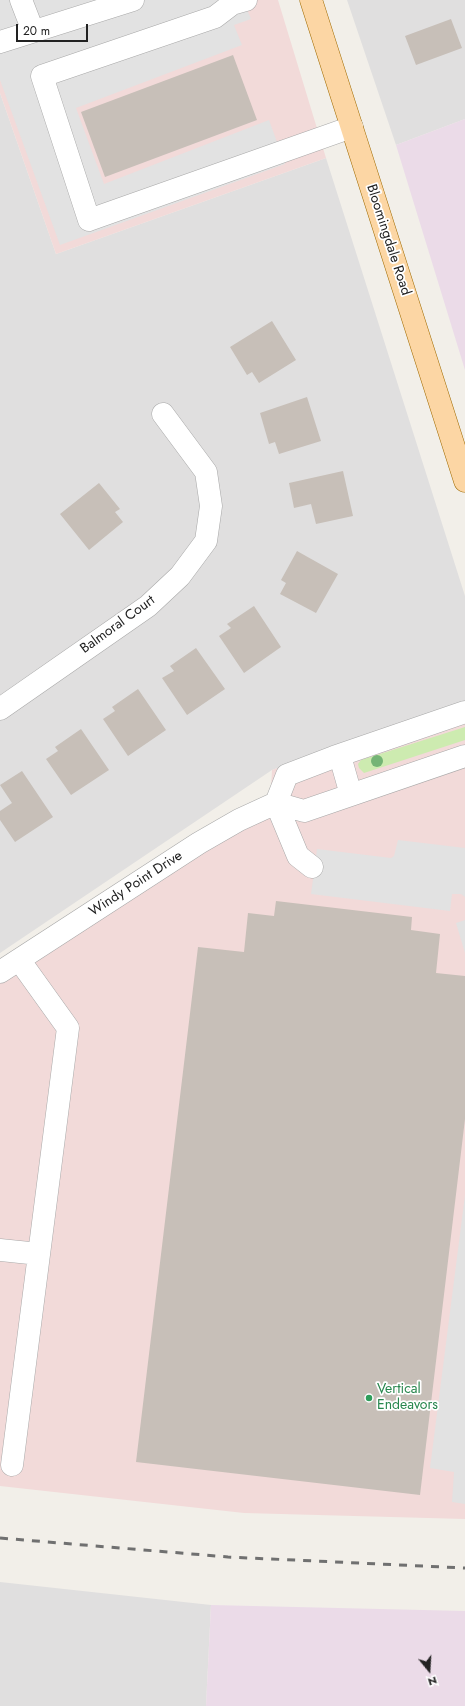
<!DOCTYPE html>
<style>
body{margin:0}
#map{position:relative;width:465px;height:1706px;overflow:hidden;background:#f2efe9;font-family:Jost,sans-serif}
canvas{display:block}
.north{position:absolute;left:409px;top:1650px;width:40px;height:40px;-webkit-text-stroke:3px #fff;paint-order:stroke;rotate:162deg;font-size:11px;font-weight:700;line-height:16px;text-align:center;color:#222}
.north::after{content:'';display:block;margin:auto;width:14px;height:18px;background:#222;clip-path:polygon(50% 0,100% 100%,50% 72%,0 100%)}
.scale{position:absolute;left:16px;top:24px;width:72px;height:18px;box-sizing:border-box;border:2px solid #222;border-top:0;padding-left:5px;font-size:12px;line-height:14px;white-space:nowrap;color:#222;-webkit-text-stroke:3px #fff;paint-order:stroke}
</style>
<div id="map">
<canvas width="465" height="1706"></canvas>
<div class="north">N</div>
<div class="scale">20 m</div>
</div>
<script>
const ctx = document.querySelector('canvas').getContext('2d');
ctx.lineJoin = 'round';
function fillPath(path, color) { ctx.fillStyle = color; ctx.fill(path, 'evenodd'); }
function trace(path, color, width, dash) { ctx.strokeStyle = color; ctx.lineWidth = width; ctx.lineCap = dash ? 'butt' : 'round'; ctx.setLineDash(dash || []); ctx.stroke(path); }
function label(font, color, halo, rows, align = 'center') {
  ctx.font = font + ' Jost,sans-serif'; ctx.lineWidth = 3.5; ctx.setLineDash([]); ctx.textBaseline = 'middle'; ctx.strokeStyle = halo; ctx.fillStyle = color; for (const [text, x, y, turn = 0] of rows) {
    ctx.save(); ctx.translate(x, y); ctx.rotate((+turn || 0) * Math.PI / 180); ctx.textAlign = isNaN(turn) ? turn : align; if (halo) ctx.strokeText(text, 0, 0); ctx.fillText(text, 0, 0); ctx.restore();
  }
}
const residential = new Path2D(`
 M 347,0 L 465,0 L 465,119 L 396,145 Z
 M 0,93 L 56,254 L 326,158 L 465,596 L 465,701 L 272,770 L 0,953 Z
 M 0,1582 L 211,1605 L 206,1706 L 0,1706 Z`);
const commercial = new Path2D(`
 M 0,0 L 278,0 L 326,158 L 56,254 L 0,93 Z
 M 465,701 L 465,1519 L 244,1513 L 0,1486 L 0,978 L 270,806 L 272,770 Z`);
const industrial = new Path2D(`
 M 465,119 L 465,370 L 396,145 Z
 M 211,1605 L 465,1611 L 465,1706 L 206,1706 Z`);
const grass = new Path2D(`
 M 465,727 L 465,740 L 364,773 L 359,768 L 358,764 L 361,760 Z`);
const parking = new Path2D(`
 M 0,0 L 243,0 L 251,19 L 234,25 L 242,45 L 76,108 L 104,184 L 269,120 L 285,164 L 60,245 L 0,80 Z
 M 398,840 L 465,848 L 465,897 L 461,894 L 452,894 L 450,911 L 311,894 L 317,849 L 391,858 L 394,856 Z
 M 465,920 L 465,953 L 456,923 Z
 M 465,1195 L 465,1504 L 452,1502 L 454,1472 L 430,1468 Z`);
const building = new Path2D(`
 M 451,19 L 462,48 L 416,65 L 405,36 Z
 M 233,55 L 257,120 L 105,177 L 81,112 Z
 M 272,321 L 296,360 L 259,383 L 252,372 L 247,375 L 230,347 Z
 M 307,397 L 321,441 L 279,454 L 275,442 L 269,444 L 260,413 Z
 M 343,471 L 353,516 L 316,524 L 311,504 L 294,508 L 289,483 Z
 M 99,483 L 120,509 L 115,512 L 123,522 L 89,550 L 60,514 Z
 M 297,551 L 338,574 L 316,613 L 280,594 L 286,583 L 281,580 Z
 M 254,606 L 281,647 L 244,673 L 219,636 L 231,628 L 227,624 Z
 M 196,648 L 225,689 L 187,715 L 162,678 L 174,671 L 170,666 Z
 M 138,689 L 166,730 L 128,756 L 103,719 L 115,711 L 112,707 Z
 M 81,729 L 109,770 L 71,795 L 46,759 L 58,751 L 55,747 Z
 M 22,771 L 53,817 L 15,842 L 0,820 L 0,811 L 12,803 L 0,785 Z
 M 276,901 L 412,917 L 411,930 L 440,934 L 436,973 L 465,976 L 465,1119 L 420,1495 L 136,1462 L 198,947 L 244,952 L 248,913 L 274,916 Z`);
const minor = new Path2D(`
 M 21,0 L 33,31
 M 246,0 L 232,4 L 215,17 L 42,76 L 89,220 L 352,127
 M 0,42 L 133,0
 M 0,709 L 148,606 L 180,576 L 206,541 L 211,506 L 206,472 L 163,414
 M 340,756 L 351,795
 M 276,803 L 287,775 L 334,757 L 465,712
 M 276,803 L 298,856 L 312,867
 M 0,972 L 199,843 L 239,820 L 276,803 L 304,811 L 465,756
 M 0,1250 L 39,1254
 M 12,1465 L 68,1028 L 20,961`);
const major = new Path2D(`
 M 311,0 L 465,481`);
const rail = new Path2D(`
 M 0,1538 L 228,1557 L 465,1568`);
const trees = [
 [377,761]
];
const markers = [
 [369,1398,4,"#2e9e5b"]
];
const streetNames = [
 ["Bloomingdale Road",388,240,72],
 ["Balmoral Court",118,625,-36],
 ["Windy Point Drive",136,884,-33]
];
const leisureNames = [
 ["Vertical",377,1390],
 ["Endeavors",377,1406]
];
fillPath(residential, '#e0dfdf');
fillPath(commercial, '#f2dad9');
fillPath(industrial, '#ebdbe8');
fillPath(grass, '#cdebb0');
fillPath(parking, '#e2e2e2');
fillPath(building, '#c7bfb8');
trace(minor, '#a9a9a9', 23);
trace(major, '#a06b00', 23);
trace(minor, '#fff', 22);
trace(major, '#fcd6a4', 22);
trace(rail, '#707070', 3, [8, 8]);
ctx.fillStyle = '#74b475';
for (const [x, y] of trees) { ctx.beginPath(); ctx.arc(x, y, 6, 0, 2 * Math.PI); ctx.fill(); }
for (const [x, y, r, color] of markers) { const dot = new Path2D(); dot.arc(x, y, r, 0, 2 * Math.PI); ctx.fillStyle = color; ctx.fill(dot); trace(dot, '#fff', 1.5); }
label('14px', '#222', '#fff', streetNames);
label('14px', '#27864d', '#fff', leisureNames, 'left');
</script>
